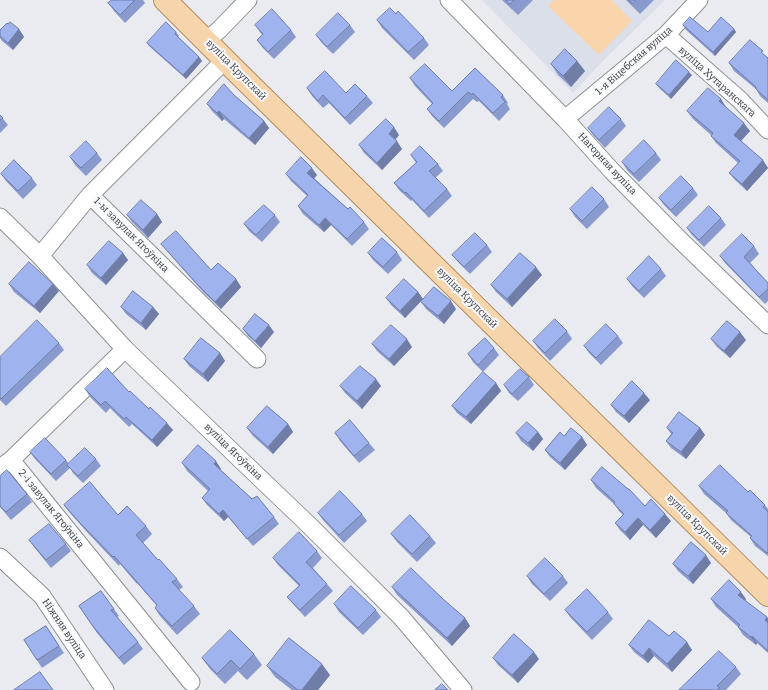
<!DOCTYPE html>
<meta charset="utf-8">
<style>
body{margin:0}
canvas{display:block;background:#eaebf0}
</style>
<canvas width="768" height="690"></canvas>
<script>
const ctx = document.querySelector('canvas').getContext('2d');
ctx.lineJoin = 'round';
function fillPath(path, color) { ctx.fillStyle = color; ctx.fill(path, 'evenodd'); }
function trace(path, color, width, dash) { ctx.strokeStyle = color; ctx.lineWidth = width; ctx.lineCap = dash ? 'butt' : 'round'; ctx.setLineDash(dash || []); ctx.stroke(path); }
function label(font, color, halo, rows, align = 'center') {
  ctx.font = font + ' Bitter,serif'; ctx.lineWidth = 4; ctx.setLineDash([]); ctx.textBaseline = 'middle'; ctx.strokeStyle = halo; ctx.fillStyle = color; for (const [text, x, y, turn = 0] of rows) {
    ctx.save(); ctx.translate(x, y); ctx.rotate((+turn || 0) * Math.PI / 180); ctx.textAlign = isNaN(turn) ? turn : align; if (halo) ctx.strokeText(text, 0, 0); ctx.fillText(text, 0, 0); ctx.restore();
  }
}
const built = new Path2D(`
 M 482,0 L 665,0 L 601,63 L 573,93 Z`);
const green = new Path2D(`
 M 554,0 L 612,0 L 632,21 L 599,55 L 548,6 Z`);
const street = new Path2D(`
 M 449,0 L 565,119 L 612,171 L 678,238 L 768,325
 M 666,35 L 740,100 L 768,130
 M 206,41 L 219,30 L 248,0
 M 225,60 L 90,195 L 257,359
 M 565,119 L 666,35 L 699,0
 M 0,217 L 40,256 L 125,349 L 311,527 L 401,617 L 463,690
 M 40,256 L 90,195
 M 125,349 L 11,460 L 191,682
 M 0,468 L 11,460
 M 0,557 L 42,596 L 105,690`);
const primary = new Path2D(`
 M 165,0 L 235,70 L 768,595`);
const wall = new Path2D(`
 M 112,0 L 143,0 L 145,3 L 125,23 L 114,11 L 108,3 Z
 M 502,0 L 533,0 L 518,15 Z
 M 626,0 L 654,0 L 640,14 Z
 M 396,14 L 424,38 L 429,45 L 414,60 L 382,28 L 377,20 Z
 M 8,24 L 19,29 L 24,37 L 13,50 L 2,41 L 0,38 L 0,30 Z
 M 255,25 L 291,30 L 296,37 L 274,59 L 262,47 L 257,40 L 262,35 Z
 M 350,25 L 355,32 L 333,54 L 321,42 L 316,35 Z
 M 683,25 L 708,32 L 734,29 L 736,32 L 715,56 L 685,29 Z
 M 176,32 L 179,36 L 178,37 L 199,57 L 202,61 L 186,79 L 149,46 L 147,43 Z
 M 767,57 L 768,58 L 768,103 L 760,96 L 756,89 L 734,71 L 729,63 Z
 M 577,61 L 585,71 L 571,87 L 558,75 L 551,64 Z
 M 475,68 L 503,95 L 508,103 L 507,104 L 510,109 L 499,121 L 479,101 L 477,102 L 473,99 L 444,128 L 432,116 L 427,109 L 432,104 L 415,86 L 410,78 L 452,91 Z
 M 692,75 L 671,99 L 659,88 L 656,84 Z
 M 307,88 L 367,96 L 373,103 L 350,125 L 329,103 L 323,108 L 312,96 Z
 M 234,95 L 264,121 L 269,128 L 255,145 L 224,119 L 222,121 L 212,111 L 207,104 Z
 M 726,107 L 750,131 L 741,141 L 768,168 L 747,191 L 735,180 L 729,173 L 738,163 L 716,143 L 711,136 L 711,135 L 693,119 L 687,111 Z
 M 0,115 L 8,125 L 0,133 Z
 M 621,119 L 626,126 L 605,148 L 593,135 L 588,128 Z
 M 399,135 L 395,140 L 402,149 L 382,170 L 364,153 L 359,145 Z
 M 97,153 L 102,160 L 86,176 L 75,165 L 70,157 Z
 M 656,153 L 661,160 L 639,182 L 627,170 L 622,162 Z
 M 411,155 L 438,164 L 443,171 L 435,178 L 447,189 L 452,196 L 429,218 L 412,200 L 411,201 L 399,190 L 394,183 L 416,163 Z
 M 1,174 L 32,178 L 37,185 L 23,199 L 6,181 Z
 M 286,174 L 317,175 L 314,178 L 348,209 L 364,222 L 369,229 L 352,246 L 331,225 L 324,232 L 303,214 L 298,206 L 307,196 L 291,181 Z
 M 693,188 L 698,195 L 676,217 L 664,205 L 659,198 Z
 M 604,199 L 609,207 L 587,229 L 575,217 L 570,209 Z
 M 157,214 L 162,222 L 148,238 L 132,222 L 127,215 Z
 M 275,215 L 280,222 L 262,242 L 249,231 L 244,224 Z
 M 721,218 L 726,225 L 704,247 L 692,235 L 687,228 Z
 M 161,244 L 211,270 L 236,279 L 241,287 L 221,309 L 203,292 L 167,251 Z
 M 487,245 L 492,252 L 470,274 L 458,262 L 452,255 Z
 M 754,246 L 759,254 L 750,263 L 768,283 L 768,301 L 765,304 L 725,263 L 720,256 Z
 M 397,252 L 402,260 L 388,274 L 373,260 L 368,253 Z
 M 123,253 L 128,260 L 106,285 L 92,273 L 87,265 Z
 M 661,269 L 666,276 L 644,298 L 632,286 L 627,279 Z
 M 542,275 L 512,307 L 496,292 L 491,285 Z
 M 9,284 L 59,291 L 40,313 L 14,292 Z
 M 418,292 L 423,299 L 405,318 L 391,305 L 386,298 Z
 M 421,302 L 456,309 L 444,324 L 426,309 Z
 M 121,307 L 153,307 L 159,314 L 146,330 L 126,314 Z
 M 243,329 L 274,332 L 261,348 L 248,336 Z
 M 567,331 L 572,339 L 550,361 L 538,348 L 533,341 Z
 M 618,336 L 623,343 L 601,365 L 589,353 L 584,346 Z
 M 711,339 L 746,340 L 730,358 L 717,347 Z
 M 59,343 L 64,350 L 6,406 L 0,400 L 0,357 Z
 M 372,344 L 412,347 L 394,366 L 377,351 Z
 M 494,348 L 499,355 L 483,372 L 473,362 L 468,354 Z
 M 220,353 L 225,361 L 208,382 L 189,366 L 184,359 Z
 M 529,377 L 534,385 L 518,401 L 509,393 L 504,385 Z
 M 496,383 L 501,391 L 471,424 L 457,413 L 452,406 Z
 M 340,386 L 381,386 L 362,409 L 345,393 Z
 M 85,389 L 129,392 L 173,430 L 157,447 L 132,424 L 129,427 L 110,408 L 106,413 L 90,397 Z
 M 650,400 L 629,423 L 616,412 L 611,405 Z
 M 288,424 L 293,432 L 273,454 L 253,436 L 247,428 Z
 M 667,428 L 700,428 L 705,435 L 686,459 L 671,448 L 666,441 L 671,434 Z
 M 538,432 L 543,439 L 533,451 L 521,441 L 516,433 Z
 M 335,433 L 369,443 L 375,450 L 359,463 L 340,441 Z
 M 564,436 L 582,437 L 587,445 L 565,470 L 550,457 L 545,450 Z
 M 30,452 L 66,460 L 69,464 L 96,459 L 101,466 L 83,483 L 73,473 L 70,468 L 56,481 L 35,459 Z
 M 182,463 L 221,469 L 220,470 L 252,499 L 274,517 L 279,524 L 253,546 L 228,517 L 224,521 L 207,505 L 202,498 L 208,491 L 187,471 Z
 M 0,476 L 27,494 L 32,502 L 11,520 L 0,507 Z
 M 591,480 L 645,506 L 671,521 L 656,538 L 643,525 L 630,540 L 620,530 L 615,523 L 623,515 L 619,511 L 614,504 L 596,488 Z
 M 699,486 L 748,492 L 765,505 L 768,509 L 768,556 L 755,546 L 750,538 L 751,537 L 731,520 L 726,513 L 704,494 Z
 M 64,505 L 118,515 L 146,526 L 152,534 L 143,543 L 158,560 L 177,579 L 183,587 L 179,590 L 194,606 L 200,614 L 177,635 L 160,616 L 155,608 L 157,606 L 137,583 L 137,584 L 120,564 L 119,566 L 86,531 L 70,513 Z
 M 318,513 L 362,514 L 367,521 L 344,543 L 323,520 Z
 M 391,534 L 430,536 L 436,543 L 417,562 L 397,542 Z
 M 29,540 L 66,544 L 71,551 L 51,568 L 34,547 Z
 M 317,551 L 322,558 L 313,568 L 327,584 L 333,591 L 305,617 L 293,604 L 287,597 L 299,586 L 278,565 L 273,558 Z
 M 711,563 L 693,584 L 678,571 L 673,564 Z
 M 527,576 L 563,576 L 568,583 L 550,601 L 532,584 Z
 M 392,587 L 443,599 L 465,618 L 470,626 L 452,646 L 397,595 Z
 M 101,591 L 119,616 L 117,617 L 138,642 L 143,649 L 124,665 L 97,633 L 79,606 Z
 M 711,599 L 746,599 L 745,601 L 767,617 L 768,619 L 768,653 L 757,643 L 756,645 L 743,635 L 738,627 L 716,607 Z
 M 334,604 L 376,610 L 381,617 L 363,635 L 339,612 Z
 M 565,610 L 608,612 L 613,619 L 592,640 L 570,617 Z
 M 46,626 L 64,653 L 42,668 L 24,640 Z
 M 669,636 L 692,650 L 672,672 L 654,656 L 648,663 L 634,652 L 629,645 Z
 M 254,654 L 262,665 L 247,680 L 238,671 L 225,684 L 210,669 L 202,658 Z
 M 493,658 L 539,659 L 518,683 L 498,665 Z
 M 267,666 L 330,675 L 318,690 L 292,690 L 275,677 Z
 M 736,667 L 741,674 L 726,690 L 679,690 Z`);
const shadedWall = new Path2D(`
 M 19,29 L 24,37 L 13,50 L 8,43 Z
 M 734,29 L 736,32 L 715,56 L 713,52 Z
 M 199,57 L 202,61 L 186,79 L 183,75 Z
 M 577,61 L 585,71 L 571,87 L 563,76 Z
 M 689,72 L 692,75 L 671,99 L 669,95 Z
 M 721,99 L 726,107 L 724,109 L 719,101 Z
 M 219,111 L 224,119 L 222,121 L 217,113 Z
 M 264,121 L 269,128 L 255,145 L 249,138 Z
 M 744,123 L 750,131 L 739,143 L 734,135 Z
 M 394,127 L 399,135 L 394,141 L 389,134 Z
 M 397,141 L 402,149 L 382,170 L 377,163 Z
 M 763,160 L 768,168 L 747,191 L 742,184 Z
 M 312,168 L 317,175 L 313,180 L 307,173 Z
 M 157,214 L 162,222 L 148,238 L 143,230 Z
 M 325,218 L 331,225 L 324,232 L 319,225 Z
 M 123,253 L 128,260 L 106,285 L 101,278 Z
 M 536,267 L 542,275 L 512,307 L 507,299 Z
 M 236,279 L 241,287 L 221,309 L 215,302 Z
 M 53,284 L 59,291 L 40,313 L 34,306 Z
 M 418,292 L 423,299 L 405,318 L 400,311 Z
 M 451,301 L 456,309 L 444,324 L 438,316 Z
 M 153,307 L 159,314 L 146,330 L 141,323 Z
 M 269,325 L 274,332 L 261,348 L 255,341 Z
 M 740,332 L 746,340 L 730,358 L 724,351 Z
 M 407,339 L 412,347 L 394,366 L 389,359 Z
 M 220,353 L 225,361 L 208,382 L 203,374 Z
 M 376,379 L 381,386 L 362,409 L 357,401 Z
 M 496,383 L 501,391 L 471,424 L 466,417 Z
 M 644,393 L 650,400 L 629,423 L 624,416 Z
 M 167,423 L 173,430 L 157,447 L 152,440 Z
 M 288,424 L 293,432 L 273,454 L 268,447 Z
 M 700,428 L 705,435 L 686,459 L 681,452 Z
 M 538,432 L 543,439 L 533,451 L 528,443 Z
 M 582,437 L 587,445 L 565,470 L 560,463 Z
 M 216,461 L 221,469 L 219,472 L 214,464 Z
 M 223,510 L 228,517 L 224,521 L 219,514 Z
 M 665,514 L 671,521 L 656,538 L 650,530 Z
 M 638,518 L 643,525 L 630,540 L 625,532 Z
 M 706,555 L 711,563 L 693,584 L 688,576 Z
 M 741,592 L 746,599 L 743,603 L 738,595 Z
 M 767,617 L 768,619 L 768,624 L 765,620 Z
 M 465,618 L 470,626 L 452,646 L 447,638 Z
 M 752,636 L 757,643 L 756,645 L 751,637 Z
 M 687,642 L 692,650 L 672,672 L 667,664 Z
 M 649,648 L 654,656 L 648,663 L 643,656 Z
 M 534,652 L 539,659 L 518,683 L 512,675 Z
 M 322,664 L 330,675 L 318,690 L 302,690 Z`);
const building = new Path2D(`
 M 112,0 L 135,0 L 120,15 L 108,3 Z
 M 506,0 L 514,0 L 510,4 Z
 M 629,0 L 636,0 L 633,3 Z
 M 390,8 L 396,14 L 398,11 L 424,38 L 408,52 L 377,20 Z
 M 272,9 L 291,30 L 268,52 L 257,40 L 263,34 L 255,25 Z
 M 338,13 L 350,25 L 327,47 L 316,35 Z
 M 690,17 L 708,32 L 721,17 L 734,29 L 713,52 L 683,25 Z
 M 10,22 L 19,29 L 8,43 L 0,36 L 0,30 L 7,23 L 8,24 Z
 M 166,22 L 176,32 L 175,34 L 199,57 L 183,75 L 147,43 Z
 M 750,40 L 763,51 L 761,52 L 768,58 L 768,100 L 755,88 L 756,87 L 729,63 Z
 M 565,49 L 577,61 L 563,76 L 551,64 Z
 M 676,60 L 689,72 L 669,95 L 656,84 Z
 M 425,64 L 452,91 L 475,68 L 503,95 L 501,97 L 505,102 L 493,113 L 473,93 L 472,95 L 468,92 L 439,121 L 427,109 L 433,103 L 410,78 Z
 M 325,71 L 346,93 L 355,84 L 367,96 L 345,118 L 323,95 L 318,101 L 307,88 Z
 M 224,84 L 234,95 L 264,121 L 249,138 L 219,111 L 217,113 L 207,104 Z
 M 708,88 L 721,99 L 719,101 L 744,123 L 734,135 L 763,160 L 742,184 L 729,173 L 740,161 L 711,136 L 713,133 L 687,111 Z
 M 609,107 L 621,119 L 599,140 L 588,128 Z
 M 0,115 L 3,118 L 0,120 Z
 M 386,119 L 394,127 L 389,134 L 397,141 L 377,163 L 359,145 Z
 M 644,140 L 656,153 L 634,174 L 622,162 Z
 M 86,141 L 97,153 L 81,168 L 70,157 Z
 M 420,146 L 438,164 L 429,171 L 447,189 L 424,211 L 406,192 L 405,193 L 394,183 L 417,162 L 411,155 Z
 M 301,157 L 312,168 L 307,173 L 348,209 L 350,207 L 364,222 L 347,239 L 325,218 L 319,225 L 298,206 L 308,195 L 286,174 Z
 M 14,160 L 32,178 L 18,191 L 1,174 Z
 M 681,176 L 693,188 L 671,210 L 659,198 Z
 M 592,187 L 604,199 L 582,221 L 570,209 Z
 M 141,200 L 157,214 L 143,230 L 127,215 Z
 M 264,205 L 275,215 L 256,235 L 244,224 Z
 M 709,206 L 721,218 L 699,240 L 687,228 Z
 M 176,231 L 211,270 L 218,263 L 236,279 L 215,302 L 198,285 L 161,244 Z
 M 475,233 L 487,245 L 464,267 L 452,255 Z
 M 742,234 L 754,246 L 744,257 L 768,283 L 768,289 L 759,297 L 720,256 Z
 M 382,238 L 397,252 L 383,267 L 368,253 Z
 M 109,241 L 123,253 L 101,278 L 87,265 Z
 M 520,253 L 536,267 L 507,299 L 491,285 Z
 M 649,256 L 661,269 L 639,291 L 627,279 Z
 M 29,262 L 53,284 L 34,306 L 9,284 Z
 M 404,279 L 418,292 L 400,311 L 386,298 Z
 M 434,287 L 451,301 L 438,316 L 421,302 Z
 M 133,291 L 153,307 L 141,323 L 121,307 Z
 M 255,314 L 269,325 L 255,341 L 243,329 Z
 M 555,319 L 567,331 L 545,353 L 533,341 Z
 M 37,320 L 59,343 L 1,399 L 0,398 L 0,357 Z
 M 727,321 L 740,332 L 724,351 L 711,339 Z
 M 606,324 L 618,336 L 596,358 L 584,346 Z
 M 391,325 L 407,339 L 389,359 L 372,344 Z
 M 201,338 L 220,353 L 203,374 L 184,359 Z
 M 485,338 L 494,348 L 478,365 L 468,354 Z
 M 360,366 L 376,379 L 357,401 L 340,386 Z
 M 107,368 L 129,392 L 130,391 L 149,409 L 150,407 L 167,423 L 152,440 L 126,417 L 124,419 L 105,401 L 101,405 L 85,389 Z
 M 520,369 L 529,377 L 512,394 L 504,385 Z
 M 483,372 L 496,383 L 466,417 L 452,406 Z
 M 632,381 L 644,393 L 624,416 L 611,405 Z
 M 267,406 L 288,424 L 268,447 L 247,428 Z
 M 679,412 L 700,428 L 681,452 L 666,441 L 673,433 L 667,428 Z
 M 350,420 L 369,443 L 354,456 L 335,433 Z
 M 527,422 L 538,432 L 528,443 L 516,433 Z
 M 571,428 L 582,437 L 560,463 L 545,450 L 560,432 L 564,436 Z
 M 45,438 L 66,460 L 51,474 L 30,452 Z
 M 198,445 L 216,461 L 214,464 L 252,499 L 257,496 L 274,517 L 247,539 L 223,510 L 219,514 L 202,498 L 210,489 L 182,463 Z
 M 85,448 L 96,459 L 78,476 L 67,465 Z
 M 720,465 L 748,492 L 750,490 L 765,505 L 763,507 L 768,512 L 768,552 L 767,553 L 750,538 L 752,536 L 726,513 L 728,511 L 699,486 Z
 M 602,467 L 628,489 L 629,489 L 645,506 L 651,499 L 665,514 L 650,530 L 638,518 L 625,532 L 615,523 L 624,514 L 614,504 L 615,502 L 591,480 Z
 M 7,470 L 27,494 L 6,512 L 0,506 L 0,476 Z
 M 90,482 L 118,515 L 127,506 L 146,526 L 136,535 L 158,560 L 159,559 L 177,579 L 172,582 L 194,606 L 172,626 L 155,608 L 157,605 L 131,575 L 114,556 L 113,557 L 80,523 L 64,505 Z
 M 340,491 L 362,514 L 339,535 L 318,513 Z
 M 410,515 L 430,536 L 412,554 L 391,534 Z
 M 49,524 L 66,544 L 46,560 L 29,540 Z
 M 299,532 L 317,551 L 306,562 L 327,584 L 300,610 L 287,597 L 300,585 L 273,558 Z
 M 691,542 L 706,555 L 688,576 L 673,564 Z
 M 545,558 L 563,576 L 544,594 L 527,576 Z
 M 411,568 L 443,599 L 465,618 L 447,638 L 392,587 Z
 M 729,580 L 741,592 L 738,595 L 767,617 L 765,620 L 768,623 L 768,651 L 752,636 L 751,637 L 738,627 L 740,625 L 711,599 Z
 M 351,586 L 376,610 L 358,628 L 334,604 Z
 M 587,589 L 608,612 L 587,632 L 565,610 Z
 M 101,591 L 114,609 L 111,610 L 138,642 L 119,658 L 92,625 L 79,606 Z
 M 649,620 L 669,636 L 674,631 L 687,642 L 667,664 L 649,648 L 643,656 L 629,645 Z
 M 46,626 L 59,646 L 37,660 L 24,640 Z
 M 230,630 L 254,654 L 240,669 L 231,660 L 217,674 L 202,658 Z
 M 514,634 L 534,652 L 512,675 L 493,658 Z
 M 289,638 L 322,664 L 302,690 L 298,690 L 267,666 Z
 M 719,651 L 736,667 L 717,686 L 720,688 L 717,690 L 679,690 Z
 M 40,672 L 53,690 L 14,690 Z
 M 442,684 L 448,690 L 435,690 Z`);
const streetNames = [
 ["1-я Віцебская вуліца",634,61,-41],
 ["вуліца Крупскай",236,70,45],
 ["вуліца Хутаранскага",717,82,42],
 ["Нагорная вуліца",607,164,47],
 ["1-ы завулак Ягоўкіна",131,235,45],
 ["вуліца Крупскай",467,298,45],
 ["вуліца Ягоўкіна",233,452,44],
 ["2-і завулак Ягоўкіна",51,509,51],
 ["вуліца Крупскай",697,525,45],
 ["Ніжняя вуліца",64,629,56]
];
fillPath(built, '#dbdfea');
fillPath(green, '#fad5ac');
trace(street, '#8e9094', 19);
trace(primary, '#b18c60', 24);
trace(street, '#fff', 17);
trace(primary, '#f7d5ac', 22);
fillPath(wall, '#899ace');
fillPath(shadedWall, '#6f7da7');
fillPath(building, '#9fb3ef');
trace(building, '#6f7da7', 1);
label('10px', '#38393a', '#f7f9fd', streetNames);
</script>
